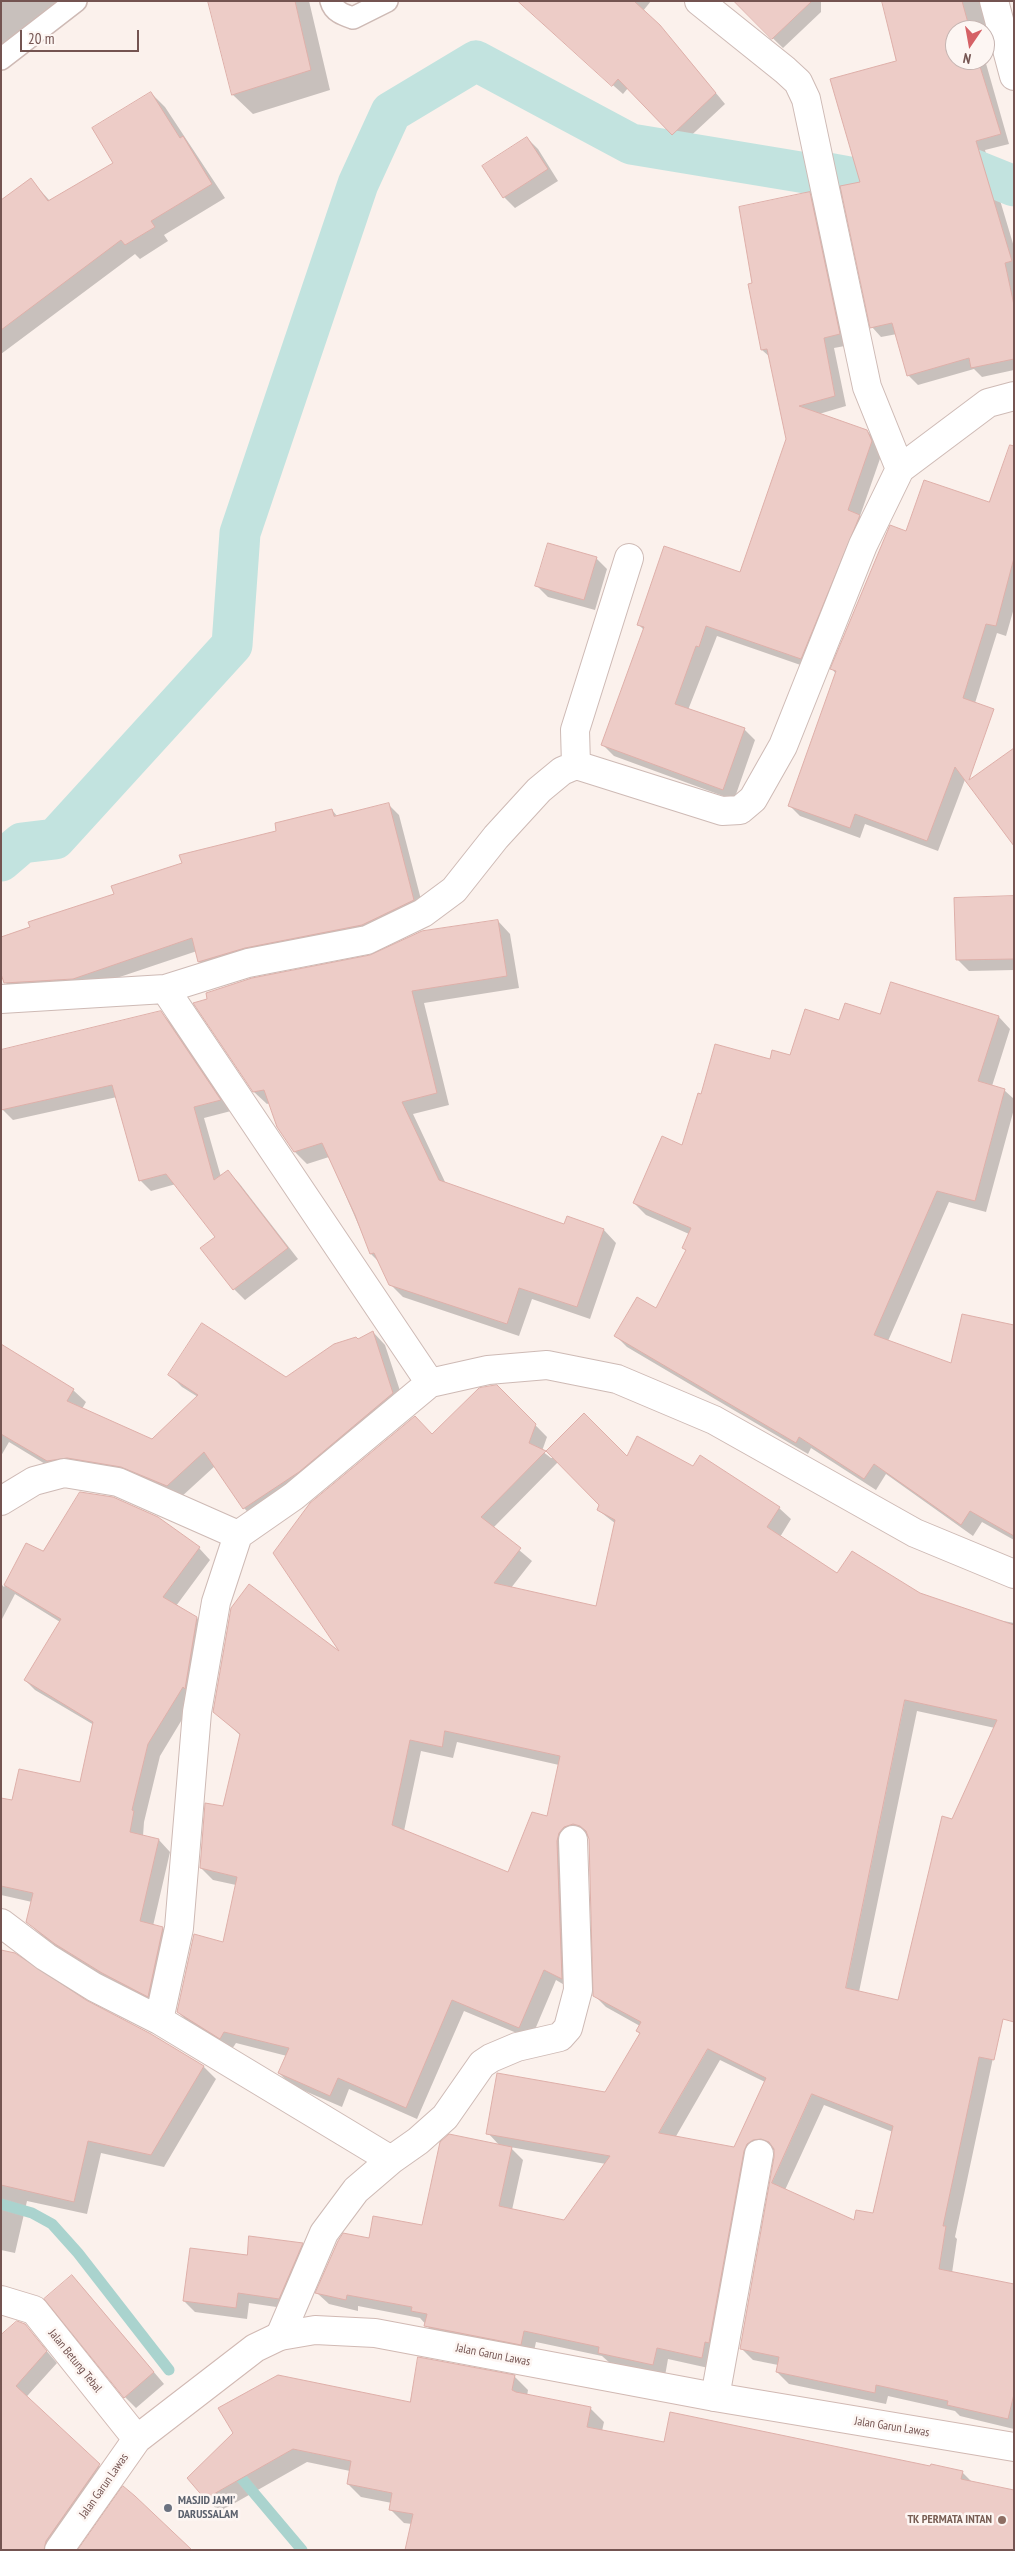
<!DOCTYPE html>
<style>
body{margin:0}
#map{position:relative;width:1015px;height:2551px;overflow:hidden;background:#fbf1ec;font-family:"PT Sans Narrow",sans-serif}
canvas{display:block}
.frame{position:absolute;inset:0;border:2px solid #745451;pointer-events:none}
.north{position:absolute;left:945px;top:20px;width:50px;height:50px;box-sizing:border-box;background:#fdf6f3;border:1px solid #c6b5b2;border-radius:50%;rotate:192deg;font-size:14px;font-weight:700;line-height:20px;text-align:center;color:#745451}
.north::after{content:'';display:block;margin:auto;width:18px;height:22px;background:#d56166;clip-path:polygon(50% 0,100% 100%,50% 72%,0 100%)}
.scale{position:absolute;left:20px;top:30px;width:119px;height:22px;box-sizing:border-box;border:2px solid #745451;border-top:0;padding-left:6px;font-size:15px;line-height:18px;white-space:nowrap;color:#745451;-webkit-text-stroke:4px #fdf6f3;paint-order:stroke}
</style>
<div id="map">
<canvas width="1015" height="2551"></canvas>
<div class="frame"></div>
<div class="north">N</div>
<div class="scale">20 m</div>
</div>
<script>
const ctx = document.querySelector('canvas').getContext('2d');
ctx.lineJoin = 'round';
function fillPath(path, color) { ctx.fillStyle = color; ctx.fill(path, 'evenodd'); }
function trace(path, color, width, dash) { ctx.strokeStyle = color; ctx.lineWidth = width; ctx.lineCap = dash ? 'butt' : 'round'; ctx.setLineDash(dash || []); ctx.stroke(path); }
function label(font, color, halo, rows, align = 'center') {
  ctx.font = font + ' "PT Sans Narrow",sans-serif'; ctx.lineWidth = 5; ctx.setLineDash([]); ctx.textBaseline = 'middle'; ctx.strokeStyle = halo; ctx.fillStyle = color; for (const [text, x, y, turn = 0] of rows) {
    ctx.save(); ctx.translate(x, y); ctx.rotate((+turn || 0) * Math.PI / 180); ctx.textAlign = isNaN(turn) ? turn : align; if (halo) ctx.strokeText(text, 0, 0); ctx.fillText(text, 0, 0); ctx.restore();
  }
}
const shadow = new Path2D(`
 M 1,1 L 66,1 L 1,53 Z
 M 209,1 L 309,1 L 330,90 L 253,114 L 233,95 Z
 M 540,1 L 651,1 L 643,11 L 669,36 L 725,104 L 682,144 L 628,88 L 623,94 L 539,20 Z
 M 734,1 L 821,1 L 821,12 L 783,48 Z
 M 893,1 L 991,1 L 990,23 L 976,28 L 976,30 L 955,30 L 955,60 L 985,60 L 1009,144 L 985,150 L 1014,247 L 1014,370 L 982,377 L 974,369 L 918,385 L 908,375 L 897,334 L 881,337 L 872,327 L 862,183 L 907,89 Z
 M 151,93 L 165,107 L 225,198 L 164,235 L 168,241 L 140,259 L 135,254 L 1,354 L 1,201 L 30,179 L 50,201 L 115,164 Z
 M 527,138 L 538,149 L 558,181 L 515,208 L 504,197 Z
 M 809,194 L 820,205 L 850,345 L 834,348 L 846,406 L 819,414 L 867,431 L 878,442 L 882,453 L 860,516 L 870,527 L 812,669 L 717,636 L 688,710 L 744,729 L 755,740 L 734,800 L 614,756 L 603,745 L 644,630 L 639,625 L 741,574 L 788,439 L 771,358 L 762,350 L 750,285 L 753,284 Z
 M 1014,451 L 1014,608 L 1006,636 L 997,633 L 975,703 L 966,777 L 938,851 L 865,824 L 860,838 L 800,816 L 789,805 L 836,674 L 832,669 L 891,527 L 906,533 L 990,504 Z
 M 596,558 L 607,569 L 595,610 L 548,597 L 537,586 Z
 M 388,804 L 399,815 L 424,911 L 210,972 L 199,962 L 197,951 L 84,989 L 16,993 L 5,982 L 3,976 L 1,977 L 1,938 L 332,810 L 338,817 Z
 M 1014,897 L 1014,970 L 969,971 L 958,960 Z
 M 498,921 L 510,934 L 519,988 L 424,1003 L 449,1105 L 413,1114 L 446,1184 L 565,1226 L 568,1218 L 604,1230 L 616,1243 L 590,1319 L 532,1299 L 519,1336 L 403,1297 L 390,1284 L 380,1263 L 371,1254 L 329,1157 L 307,1164 L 295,1152 L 270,1103 L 267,1104 L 254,1092 L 371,956 Z
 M 160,1012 L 171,1023 L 231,1111 L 204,1118 L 221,1177 L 228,1172 L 239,1183 L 298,1259 L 245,1300 L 234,1289 L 216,1237 L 176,1184 L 151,1191 L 140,1180 L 117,1097 L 13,1120 L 2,1109 Z
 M 880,1016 L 999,1017 L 1010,1029 L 992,1086 L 1004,1090 L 1014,1099 L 1014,1109 L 986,1212 L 949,1202 L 888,1341 L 952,1365 L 1014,1326 L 1014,1540 L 982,1522 L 973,1536 L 886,1474 L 876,1490 L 811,1448 L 808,1454 L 627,1347 L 615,1335 L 656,1310 L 687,1251 L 683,1247 L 689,1234 L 646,1215 L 634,1203 L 683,1147 L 702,1095 L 770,1061 L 790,1057 L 840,1022 Z
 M 373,1332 L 385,1345 L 405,1406 L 256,1521 L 244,1508 L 215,1466 L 180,1498 L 60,1473 L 9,1442 L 1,1456 L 1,1360 L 73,1390 L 86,1402 L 82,1409 L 152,1440 L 198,1397 L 182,1387 L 170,1375 L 286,1379 Z
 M 497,1386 L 547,1437 L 542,1451 L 551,1458 L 627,1458 L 693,1468 L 779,1508 L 791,1519 L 780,1537 L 837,1575 L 919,1594 L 993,1619 L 1014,1623 L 1014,1959 L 955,2237 L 957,2239 L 952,2273 L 1014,2285 L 1014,2429 L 960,2416 L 955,2411 L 888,2396 L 886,2404 L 789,2384 L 777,2372 L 778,2365 L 753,2360 L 741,2348 L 776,2157 L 774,2150 L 765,2151 L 713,2369 L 668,2359 L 665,2376 L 611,2364 L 602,2356 L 536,2342 L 533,2356 L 438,2338 L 420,2318 L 358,2306 L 358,2311 L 329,2304 L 317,2293 L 370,2239 L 423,2227 L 500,2146 L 488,2133 L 606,2094 L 641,2034 L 637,2031 L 640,2026 L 606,2007 L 594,1995 L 589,1837 L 584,1836 L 573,1990 L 556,1980 L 531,2039 L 464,2011 L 417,2119 L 349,2089 L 342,2107 L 291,2085 L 279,2073 L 287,2056 L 236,2043 L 232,2049 L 190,2024 L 178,2012 L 224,1943 L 236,1885 L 213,1880 L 201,1868 L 224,1808 L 241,1736 L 214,1711 L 343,1655 L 432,1435 ZM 558,1462 L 601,1505 L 598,1510 L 616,1524 L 597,1608 L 511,1588 L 532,1561 L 493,1528 ZM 917,1711 L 995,1728 L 953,1820 L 899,2001 L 859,1992 ZM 457,1742 L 559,1765 L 548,1817 L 509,1874 L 404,1831 L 421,1751 L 453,1758 ZM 720,2060 L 765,2082 L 735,2149 L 675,2138 ZM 824,2105 L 893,2132 L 874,2215 L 855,2222 L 785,2190 ZM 510,2147 L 606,2164 L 564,2221 L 512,2210 L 523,2160 Z
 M 26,1544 L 43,1553 L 199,1548 L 210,1560 L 176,1606 L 197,1618 L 209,1630 L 195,1698 L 160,1756 L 144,1822 L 143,1836 L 159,1840 L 170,1852 L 153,1926 L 163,1928 L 174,1940 L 160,2008 L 115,1985 L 68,1956 L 40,1934 L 28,1922 L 32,1902 L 1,1895 L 1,1799 L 12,1802 L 81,1783 L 94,1725 L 35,1690 L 25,1680 L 60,1622 L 15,1594 L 1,1621 L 1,1584 L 4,1587 Z
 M 1,1951 L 85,2001 L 203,2066 L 216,2079 L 164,2167 L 101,2153 L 87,2214 L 27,2201 L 15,2253 L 1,2250 Z
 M 302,2244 L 313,2255 L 290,2309 L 249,2303 L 247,2319 L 195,2312 L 184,2301 L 248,2257 Z
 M 83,2288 L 164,2384 L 136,2408 L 125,2397 Z
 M 24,2325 L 57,2363 L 10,2415 Z
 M 514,2376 L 528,2390 L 527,2396 L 590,2408 L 604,2422 L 602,2431 L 665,2444 L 962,2472 L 973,2483 L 412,2524 L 404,2523 L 390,2509 L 392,2503 L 361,2497 L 348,2484 L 350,2471 L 307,2462 L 219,2512 L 189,2478 L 411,2403 Z
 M 39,2408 L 110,2476 L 58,2550 L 45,2550 L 41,2546 Z`);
const stream = new Path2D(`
 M 1,2204 L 32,2213 L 52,2224 L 78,2253 L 169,2370
 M 232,2467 L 302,2550`);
const canal = new Path2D(`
 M 827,173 L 860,179 L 967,167 L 1014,186
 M 1,861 L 22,843 L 55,839 L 232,645 L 240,533 L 358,184 L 391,112 L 476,61 L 631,144 L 812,174`);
const building = new Path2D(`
 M 208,1 L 295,1 L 311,70 L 232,95 Z
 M 518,1 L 634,1 L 660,25 L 716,93 L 672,135 L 618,79 L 612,86 Z
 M 734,1 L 812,1 L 772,39 Z
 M 882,1 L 962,1 L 970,30 L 955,30 L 955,60 L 978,60 L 1001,134 L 976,141 L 1012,261 L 1005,263 L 1014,305 L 1014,359 L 971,368 L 969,358 L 907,376 L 892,323 L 870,328 L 840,186 L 860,182 L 830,79 L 896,61 Z
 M 151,92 L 180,138 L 183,136 L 212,184 L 151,221 L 155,227 L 125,245 L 121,240 L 1,330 L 1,200 L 31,178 L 48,201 L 113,163 L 92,128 Z
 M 527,137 L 548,169 L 503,198 L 482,166 Z
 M 810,192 L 840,334 L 824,338 L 835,396 L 799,406 L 867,430 L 872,441 L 848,510 L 860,515 L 801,659 L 706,626 L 699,647 L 696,646 L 675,704 L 745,728 L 723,790 L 601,745 L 644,627 L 637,625 L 664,546 L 740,572 L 786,439 L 767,349 L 761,350 L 748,284 L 752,283 L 739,207 Z
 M 1010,445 L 1014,446 L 1014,558 L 996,626 L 986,624 L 963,698 L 994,709 L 969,780 L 1014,748 L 1014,846 L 955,767 L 927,841 L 855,814 L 850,828 L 788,806 L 836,671 L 830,669 L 890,525 L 906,531 L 924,480 L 989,502 Z
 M 548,543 L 597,557 L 584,600 L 535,586 Z
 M 389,803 L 414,900 L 362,925 L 245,948 L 198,962 L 192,938 L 73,979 L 4,983 L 1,974 L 1,937 L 30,927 L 28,922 L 114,894 L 111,886 L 182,863 L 179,855 L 276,831 L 275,823 L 332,809 L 334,816 Z
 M 1014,896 L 1014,959 L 956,960 L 954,898 Z
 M 498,920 L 507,976 L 412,991 L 437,1093 L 402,1102 L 439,1180 L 564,1224 L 567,1216 L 604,1229 L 577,1307 L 519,1288 L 507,1324 L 389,1285 L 374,1253 L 370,1254 L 355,1215 L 322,1143 L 294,1152 L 277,1127 L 264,1090 L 253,1092 L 193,1003 L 207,999 L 206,993 L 252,978 L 370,955 L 422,931 Z
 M 891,982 L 999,1016 L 978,1081 L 1005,1089 L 975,1201 L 937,1191 L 874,1335 L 951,1363 L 962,1314 L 1014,1325 L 1014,1536 L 970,1511 L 961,1525 L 874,1464 L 864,1479 L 799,1437 L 796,1443 L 614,1336 L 637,1297 L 656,1308 L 686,1250 L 682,1248 L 691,1228 L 633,1203 L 662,1136 L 682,1145 L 698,1093 L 701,1094 L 715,1044 L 770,1059 L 772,1050 L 790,1055 L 805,1009 L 839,1020 L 845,1003 L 880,1014 Z
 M 161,1011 L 221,1100 L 194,1107 L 214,1180 L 228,1170 L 288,1248 L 233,1290 L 200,1248 L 215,1237 L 166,1174 L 139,1181 L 112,1085 L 1,1110 L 1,1050 Z
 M 202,1323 L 286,1377 L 334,1344 L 356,1337 L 358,1339 L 373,1331 L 393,1393 L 299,1472 L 243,1509 L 204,1452 L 167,1486 L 121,1467 L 67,1458 L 47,1461 L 1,1434 L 1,1344 L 74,1389 L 67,1401 L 152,1439 L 198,1395 L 168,1375 Z
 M 497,1385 L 536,1424 L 529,1443 L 546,1451 L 481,1517 L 521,1548 L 494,1583 L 596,1606 L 615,1520 L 597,1510 L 599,1505 L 546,1451 L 584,1413 L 627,1456 L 637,1436 L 693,1466 L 700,1455 L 780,1507 L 767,1527 L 837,1573 L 852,1551 L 920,1593 L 1014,1625 L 1014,2022 L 1003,2019 L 994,2060 L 979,2057 L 943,2226 L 946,2226 L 939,2269 L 1014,2284 L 1014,2394 L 1008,2419 L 947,2405 L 948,2401 L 876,2385 L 875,2393 L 776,2372 L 779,2357 L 740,2349 L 774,2157 L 774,2149 L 769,2142 L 761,2139 L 753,2140 L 747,2144 L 744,2151 L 709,2343 L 705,2342 L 702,2358 L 657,2348 L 653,2365 L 598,2353 L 599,2347 L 524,2331 L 521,2345 L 424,2326 L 427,2314 L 411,2311 L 412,2307 L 347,2295 L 346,2300 L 315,2293 L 338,2241 L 343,2233 L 369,2238 L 373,2216 L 422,2225 L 440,2142 L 449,2134 L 512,2147 L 499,2206 L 564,2220 L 610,2156 L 486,2134 L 497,2073 L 605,2092 L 640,2033 L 636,2031 L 641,2022 L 593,1996 L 589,1839 L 586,1831 L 580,1826 L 573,1824 L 564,1827 L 559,1833 L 557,1841 L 562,1979 L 544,1970 L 519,2028 L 452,2000 L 406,2108 L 338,2078 L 330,2096 L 278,2073 L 289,2048 L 224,2032 L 220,2039 L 177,2012 L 194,1934 L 223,1942 L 237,1877 L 200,1868 L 205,1803 L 223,1806 L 240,1734 L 213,1712 L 231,1608 L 249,1584 L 339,1651 L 273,1553 L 310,1503 L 415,1416 L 432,1434 L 479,1388 ZM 905,1700 L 997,1720 L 952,1819 L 942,1816 L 898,2000 L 846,1988 ZM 445,1731 L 560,1756 L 547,1816 L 532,1812 L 508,1872 L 392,1825 L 410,1740 L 442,1747 ZM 708,2049 L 766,2078 L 734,2147 L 659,2133 ZM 812,2094 L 893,2126 L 873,2213 L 856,2210 L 854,2220 L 772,2183 Z
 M 80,1492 L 113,1497 L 158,1517 L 200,1547 L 163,1597 L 197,1617 L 185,1689 L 183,1687 L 148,1744 L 132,1810 L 134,1811 L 130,1832 L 159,1839 L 140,1921 L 163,1927 L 148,1997 L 102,1973 L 55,1944 L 26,1922 L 33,1893 L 1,1886 L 1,1798 L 12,1800 L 19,1769 L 80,1782 L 93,1722 L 24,1680 L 61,1619 L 4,1585 L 26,1543 L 43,1551 Z
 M 1,1950 L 15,1953 L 86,2000 L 151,2034 L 204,2066 L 151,2155 L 88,2141 L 74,2202 L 1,2185 Z
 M 249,2236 L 303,2243 L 279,2299 L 238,2293 L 236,2308 L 183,2301 L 190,2248 L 247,2255 Z
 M 72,2275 L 154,2372 L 124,2398 L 44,2299 Z
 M 17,2321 L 25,2324 L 47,2351 L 16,2386 L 100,2464 L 46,2541 L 44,2550 L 1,2550 L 1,2335 Z
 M 418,2357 L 515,2375 L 512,2390 L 516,2392 L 591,2407 L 587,2427 L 664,2442 L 670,2412 L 930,2466 L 931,2464 L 963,2471 L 961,2479 L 1014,2490 L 1014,2550 L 405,2550 L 413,2514 L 389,2510 L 392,2493 L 347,2484 L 351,2461 L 293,2449 L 205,2499 L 187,2478 L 233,2433 L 218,2408 L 278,2375 L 410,2402 Z
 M 123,2486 L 135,2496 L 192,2550 L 78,2550 Z`);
const lane = new Path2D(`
 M 331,1 C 334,12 344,15 353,18 L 387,1
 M 1,59 L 76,1`);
const street = new Path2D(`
 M 699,1 L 785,70 L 798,82 L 806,99 L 867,387 L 900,469
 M 994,1 L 1014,76
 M 1014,396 L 988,403 L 900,469 L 863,545 L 783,746 L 753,799 L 740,810 L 722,811 L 576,765 L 562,771 L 539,790 L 496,837 L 454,890 L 423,913 L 367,940 L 248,963 L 165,989 L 430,1383 L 488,1370 L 547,1365 L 617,1379 L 714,1420 L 915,1533 L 1014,1574
 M 576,765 L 575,730 L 629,558
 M 1,999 L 165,989
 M 1,1501 L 34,1481 L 64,1473 L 118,1482 L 238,1535
 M 1,1923 L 46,1957 L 94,1987 L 159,2020 L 391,2160 L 356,2190 L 324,2233 L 280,2336
 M 159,2020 L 179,1928 L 197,1712 L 216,1602 L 238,1535 L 294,1496 L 430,1383
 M 391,2160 L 418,2141 L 445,2117 L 482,2064 L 491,2058 L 517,2047 L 560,2037 L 568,2028 L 578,1990 L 573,1840
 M 715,2397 L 759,2154`);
const secondary = new Path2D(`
 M 1,2300 L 34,2310 L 137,2439
 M 59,2550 L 137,2439 L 255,2348 L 280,2336 L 315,2330 L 375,2333 L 715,2397 L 1014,2447`);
const markers = [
 [168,2508,5,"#6b7280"],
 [1002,2520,5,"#8d6e63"]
];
const streetNames = [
 ["Jalan Garun Lawas",493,2355,11],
 ["Jalan Betung Tebal",75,2361,51],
 ["Jalan Garun Lawas",892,2427,9],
 ["Jalan Garun Lawas",104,2486,-55]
];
const worshipNames = [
 ["MASJID JAMI'",178,2501],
 ["DARUSSALAM",178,2515]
];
const educationNames = [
 ["TK PERMATA INTAN",992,2520]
];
fillPath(shadow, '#0003');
trace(stream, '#aad3ce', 11);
trace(canal, '#c2e3df', 41);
fillPath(building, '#edccc7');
trace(building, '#deafa9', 1);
trace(lane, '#cebab5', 24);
trace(street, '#cebab5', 30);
trace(secondary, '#d1b9b3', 30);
trace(lane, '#fff', 21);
trace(street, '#fff', 28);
trace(secondary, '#fff', 28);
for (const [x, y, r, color] of markers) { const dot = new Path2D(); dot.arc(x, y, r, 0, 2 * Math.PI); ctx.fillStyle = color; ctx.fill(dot); trace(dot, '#fdf6f3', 2); }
label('12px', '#745451', '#fdf6f3', streetNames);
label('bold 12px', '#5b616d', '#fdf6f3', worshipNames, 'left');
label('bold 12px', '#785e54', '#fdf6f3', educationNames, 'right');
</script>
